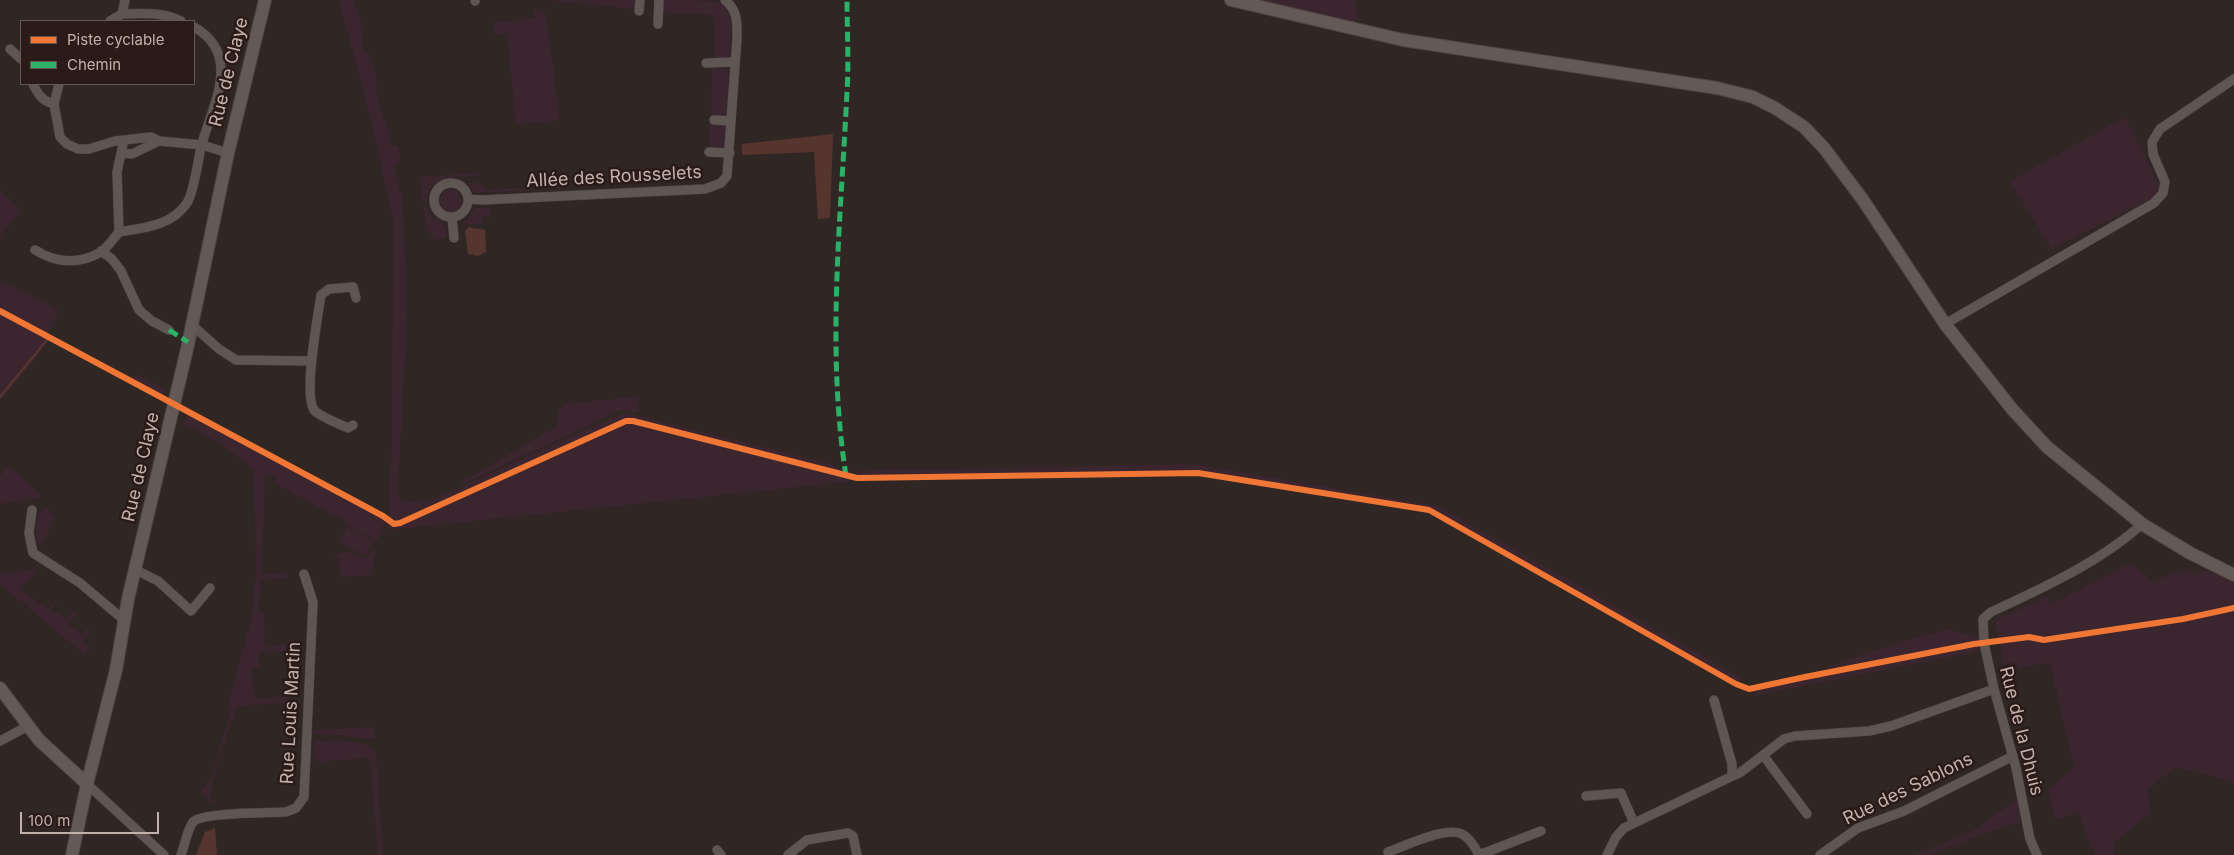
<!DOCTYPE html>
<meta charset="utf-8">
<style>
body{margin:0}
#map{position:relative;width:2234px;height:855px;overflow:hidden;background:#302623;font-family:Inter,sans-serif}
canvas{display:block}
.legend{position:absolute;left:20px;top:20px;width:175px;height:65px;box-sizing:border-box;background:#2a1b18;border:1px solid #675753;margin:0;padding:6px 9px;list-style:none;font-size:15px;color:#c3b0ab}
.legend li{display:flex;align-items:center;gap:10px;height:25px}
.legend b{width:25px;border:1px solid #675753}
.scale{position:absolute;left:20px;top:812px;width:139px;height:22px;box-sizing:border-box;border:2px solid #c3b0ab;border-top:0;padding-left:6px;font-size:15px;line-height:18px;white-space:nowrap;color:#c3b0ab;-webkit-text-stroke:4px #2a1b18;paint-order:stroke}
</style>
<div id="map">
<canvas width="2234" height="855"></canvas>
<ul class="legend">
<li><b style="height:6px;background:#f07635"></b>Piste cyclable</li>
<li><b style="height:6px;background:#2db169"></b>Chemin</li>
</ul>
<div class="scale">100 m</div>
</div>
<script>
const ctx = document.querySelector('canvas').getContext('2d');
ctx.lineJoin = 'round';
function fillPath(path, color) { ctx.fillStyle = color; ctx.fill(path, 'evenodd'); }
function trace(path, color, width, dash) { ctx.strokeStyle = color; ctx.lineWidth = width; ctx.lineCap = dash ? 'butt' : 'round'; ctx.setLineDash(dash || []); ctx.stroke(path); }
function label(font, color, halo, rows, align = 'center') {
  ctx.font = font + ' Inter,sans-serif'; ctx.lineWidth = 5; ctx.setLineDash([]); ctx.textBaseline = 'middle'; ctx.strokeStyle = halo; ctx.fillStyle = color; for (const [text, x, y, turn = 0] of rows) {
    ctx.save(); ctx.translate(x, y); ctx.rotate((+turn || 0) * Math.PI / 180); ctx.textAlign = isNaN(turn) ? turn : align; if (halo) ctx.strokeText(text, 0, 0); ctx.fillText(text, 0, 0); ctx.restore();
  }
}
const green = new Path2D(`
 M 339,0 L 354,0 L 365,32 L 361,37 L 364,52 L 368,51 L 376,71 L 377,98 L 390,135 L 391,146 L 399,146 L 400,162 L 395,164 L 396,176 L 403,201 L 407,317 L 398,490 L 401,500 L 411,503 L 420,500 L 427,511 L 423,504 L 621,414 L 627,413 L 829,463 L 841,470 L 840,474 L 846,476 L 847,482 L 388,530 L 392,443 L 393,220 L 371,120 Z
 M 545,0 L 635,0 L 635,1 L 633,9 Z
 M 663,0 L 718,1 C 737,14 730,37 730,58 L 715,59 L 715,18 L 711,15 L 662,13 Z
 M 1263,0 L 1355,0 L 1358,18 L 1354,23 Z
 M 541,10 L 546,14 L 560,120 L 516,125 L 507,33 L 495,34 L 494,23 L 535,17 L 533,11 Z
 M 712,68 L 726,69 L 729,71 L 727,113 L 722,117 L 711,118 Z
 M 2125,117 L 2163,193 L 2051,249 L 2010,181 Z
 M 709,122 L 724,122 L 727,124 L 725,147 L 709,148 Z
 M 477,173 L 477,176 C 457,177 428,175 427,202 L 423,202 L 419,177 Z
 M 467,183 L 480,183 L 488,190 L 561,186 L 560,188 L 479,193 L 473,191 Z
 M 0,190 L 22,210 L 0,237 Z
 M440 201a11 11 0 1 1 22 0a11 11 0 1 1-22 0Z
 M 423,207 L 427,207 L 433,219 L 437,218 L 445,226 L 447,237 L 433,240 L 426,226 Z
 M 490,207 L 491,217 L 482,218 L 483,224 L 465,224 L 475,208 Z
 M 0,281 L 59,309 L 39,355 L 0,401 Z
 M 138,375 L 166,389 L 161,397 L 132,381 L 131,377 Z
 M 637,397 L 639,413 L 626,410 L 619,411 L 463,484 L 462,482 L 558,425 L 558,412 L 567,403 Z
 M 191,414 L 387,520 L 377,541 L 347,526 L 345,521 L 275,484 L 276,475 L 265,475 L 262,574 L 286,572 L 286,578 L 261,581 L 259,612 L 264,611 L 265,647 L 288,645 L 285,651 L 259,653 L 260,667 L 252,669 L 254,698 L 288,696 L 288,703 L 237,706 L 216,767 L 210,798 L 213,803 L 210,804 L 201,791 L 211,778 L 232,708 L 228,706 L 251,620 L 256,576 L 254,470 L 223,445 L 182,423 Z
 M 1192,464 L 1438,506 L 1742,678 L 1736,684 L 1429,510 L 1198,473 L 857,478 L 854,471 Z
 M 7,467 L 12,468 L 40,493 L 41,498 L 0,504 L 0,476 Z
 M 46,507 L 56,517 L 42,544 L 38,542 C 34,528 34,516 46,507 Z
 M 347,527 L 374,541 L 366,556 L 338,542 Z
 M 375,544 L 372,575 L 341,577 L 339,561 L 334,553 L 352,552 L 367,559 Z
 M 2131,563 L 2152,581 L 2181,571 L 2201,572 L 2211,570 L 2234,583 L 2234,784 L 2221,778 L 2175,767 L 2148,790 L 2150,814 L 2114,843 L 2115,855 L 2094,855 L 2078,812 L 2055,820 L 2048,790 L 2074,767 L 2050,663 L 2019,667 L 2018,662 L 2000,665 L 2003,654 L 1995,624 L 1998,619 L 2048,596 L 2053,603 Z
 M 0,567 L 2,574 L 31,569 L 36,572 L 20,590 L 48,609 L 56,599 L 59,600 L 51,609 L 67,619 L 73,610 L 76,614 L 68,624 L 82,635 L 87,628 L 91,631 L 83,640 L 91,648 L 85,655 L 0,584 Z
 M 1946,629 L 1977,636 L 1977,642 L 1805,677 L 1867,652 Z
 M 1979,646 L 1980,651 L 1762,694 L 1757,694 L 1749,689 C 1825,677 1901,658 1979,646 Z
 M 375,727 L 375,739 L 313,733 L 314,730 Z
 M 316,741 C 334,742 364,737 376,752 L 383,855 L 378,855 L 370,758 L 316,762 L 316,757 L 313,757 L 314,742 Z
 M 2017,799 L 2021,822 L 1984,834 L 1930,855 L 1914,855 L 1972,831 Z`);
const water = new Path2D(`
 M 833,134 L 830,218 L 818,219 L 814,152 L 742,155 L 742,144 Z
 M 469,227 L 485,230 L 486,252 L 478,256 L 468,254 L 465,231 Z
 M 215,828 L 217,855 L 196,855 L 205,832 Z`);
const stream = new Path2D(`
 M 0,397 L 47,340`);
const street = new Path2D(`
 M 475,0 L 475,1
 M 639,11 L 640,0
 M 122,14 C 142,13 163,12 181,21
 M 110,21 L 122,14 L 125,0
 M 658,24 L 659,0
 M 10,49 L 21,59
 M 706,63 L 735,62
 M 33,84 C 38,94 42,101 54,104
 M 59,84 L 54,104 L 60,137 L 67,144 L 78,149 L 89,149 L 115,141 L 151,137 L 159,141 L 202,145 L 228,153
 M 714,120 L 731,121
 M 709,152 L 730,153
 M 121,153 L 132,154 L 159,141
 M434 200a17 17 0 1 1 34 0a17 17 0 1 1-34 0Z
 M 468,199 L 482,200 L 705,189 L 721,183 L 727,176 L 737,38 C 737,22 738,11 725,0
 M 452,217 L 454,238
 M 119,232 C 143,228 172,226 187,203 C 194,192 198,161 201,147 C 211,108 244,55 194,27
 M 119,232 L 117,172 L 124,140
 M 35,250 C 56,263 78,265 101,252 C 108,247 114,238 119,232
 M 101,251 L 112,259 L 121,271 L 139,310 L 152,321 L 169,330
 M 1945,324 L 2154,203 L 2163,193 L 2165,182 L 2153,154 L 2152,142 L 2160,129 L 2234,79
 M 192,325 L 219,349 L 236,360 L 311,361
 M 353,425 L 348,428 C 341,425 319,416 314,410 C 303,394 318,316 321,295 L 329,289 L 353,287 L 356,298
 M 32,510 L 29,533 L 33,553 L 80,583 L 124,620
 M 136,570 L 158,581 L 191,611 L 210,588
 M 1714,700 L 1732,764 L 1732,776
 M 0,741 L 28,726
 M 1763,755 L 1807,814
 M 87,784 L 164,855
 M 1586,796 L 1621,793 L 1634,823
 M 717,850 L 721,855
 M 1388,852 C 1405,846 1446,826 1462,834 C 1470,838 1475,847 1479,855
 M 181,855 C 185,845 187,830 193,822 C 202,812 269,813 286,812 L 296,808 L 304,797 L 313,602 L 304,574
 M 788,855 L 807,840 L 848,833 L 853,836 L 857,855
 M 1479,855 L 1541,831
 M 1607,855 L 1616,837 L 1624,828 L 1741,772 L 1784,739 L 1795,736 L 1869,731 L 1891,726 L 1994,689
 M 1820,855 L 1858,828 L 1904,811 L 2013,756
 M 2037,855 L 2030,839 L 2016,768 L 1994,689 L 1984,643 L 1983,619 L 1991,612 C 2041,589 2102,561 2142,524`);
const secondary = new Path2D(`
 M 1231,0 L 1403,40 L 1717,88 L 1753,97 L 1775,108 L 1804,127 L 1824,148 L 1863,200 L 1945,324 L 2012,409 L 2047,447 L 2142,524 L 2190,553 L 2234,575
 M 0,688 L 39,740 L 87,784
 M 72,855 L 87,784 L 116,670 L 128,599 L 187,349 L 228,153 L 265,0`);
const quiet = new Path2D(`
 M 169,330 L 188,342
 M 846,476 C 826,348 841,220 847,91 C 849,61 847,30 847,0`);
const cycleway = new Path2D(`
 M 0,311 L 383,516 L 394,524 L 400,523 L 626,421 L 633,421 L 857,478 L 1198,473 L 1429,510 L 1736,684 L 1749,689 L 1805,677 L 1974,644 L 2029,637 L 2044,640 L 2050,639 L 2183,619 L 2234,608`);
const streetNames = [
 ["Rue de Claye",229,72,-76],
 ["Allée des Rousselets",614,177,-3],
 ["Rue de Claye",141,467,-77],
 ["Rue Louis Martin",291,713,-87],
 ["Rue de la Dhuis",2021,731,76],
 ["Rue des Sablons",1908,789,-26]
];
fillPath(green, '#3b252e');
fillPath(water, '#57352f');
trace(stream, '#57352f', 2.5);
trace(street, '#49413f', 10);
trace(secondary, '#4d4340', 14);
trace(street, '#5f5552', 9);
trace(secondary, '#645957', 12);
trace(quiet, '#2db169', 5, [10, 5]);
trace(cycleway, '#f07635', 6);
label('18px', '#c3b0ab', '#2a1b18', streetNames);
</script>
